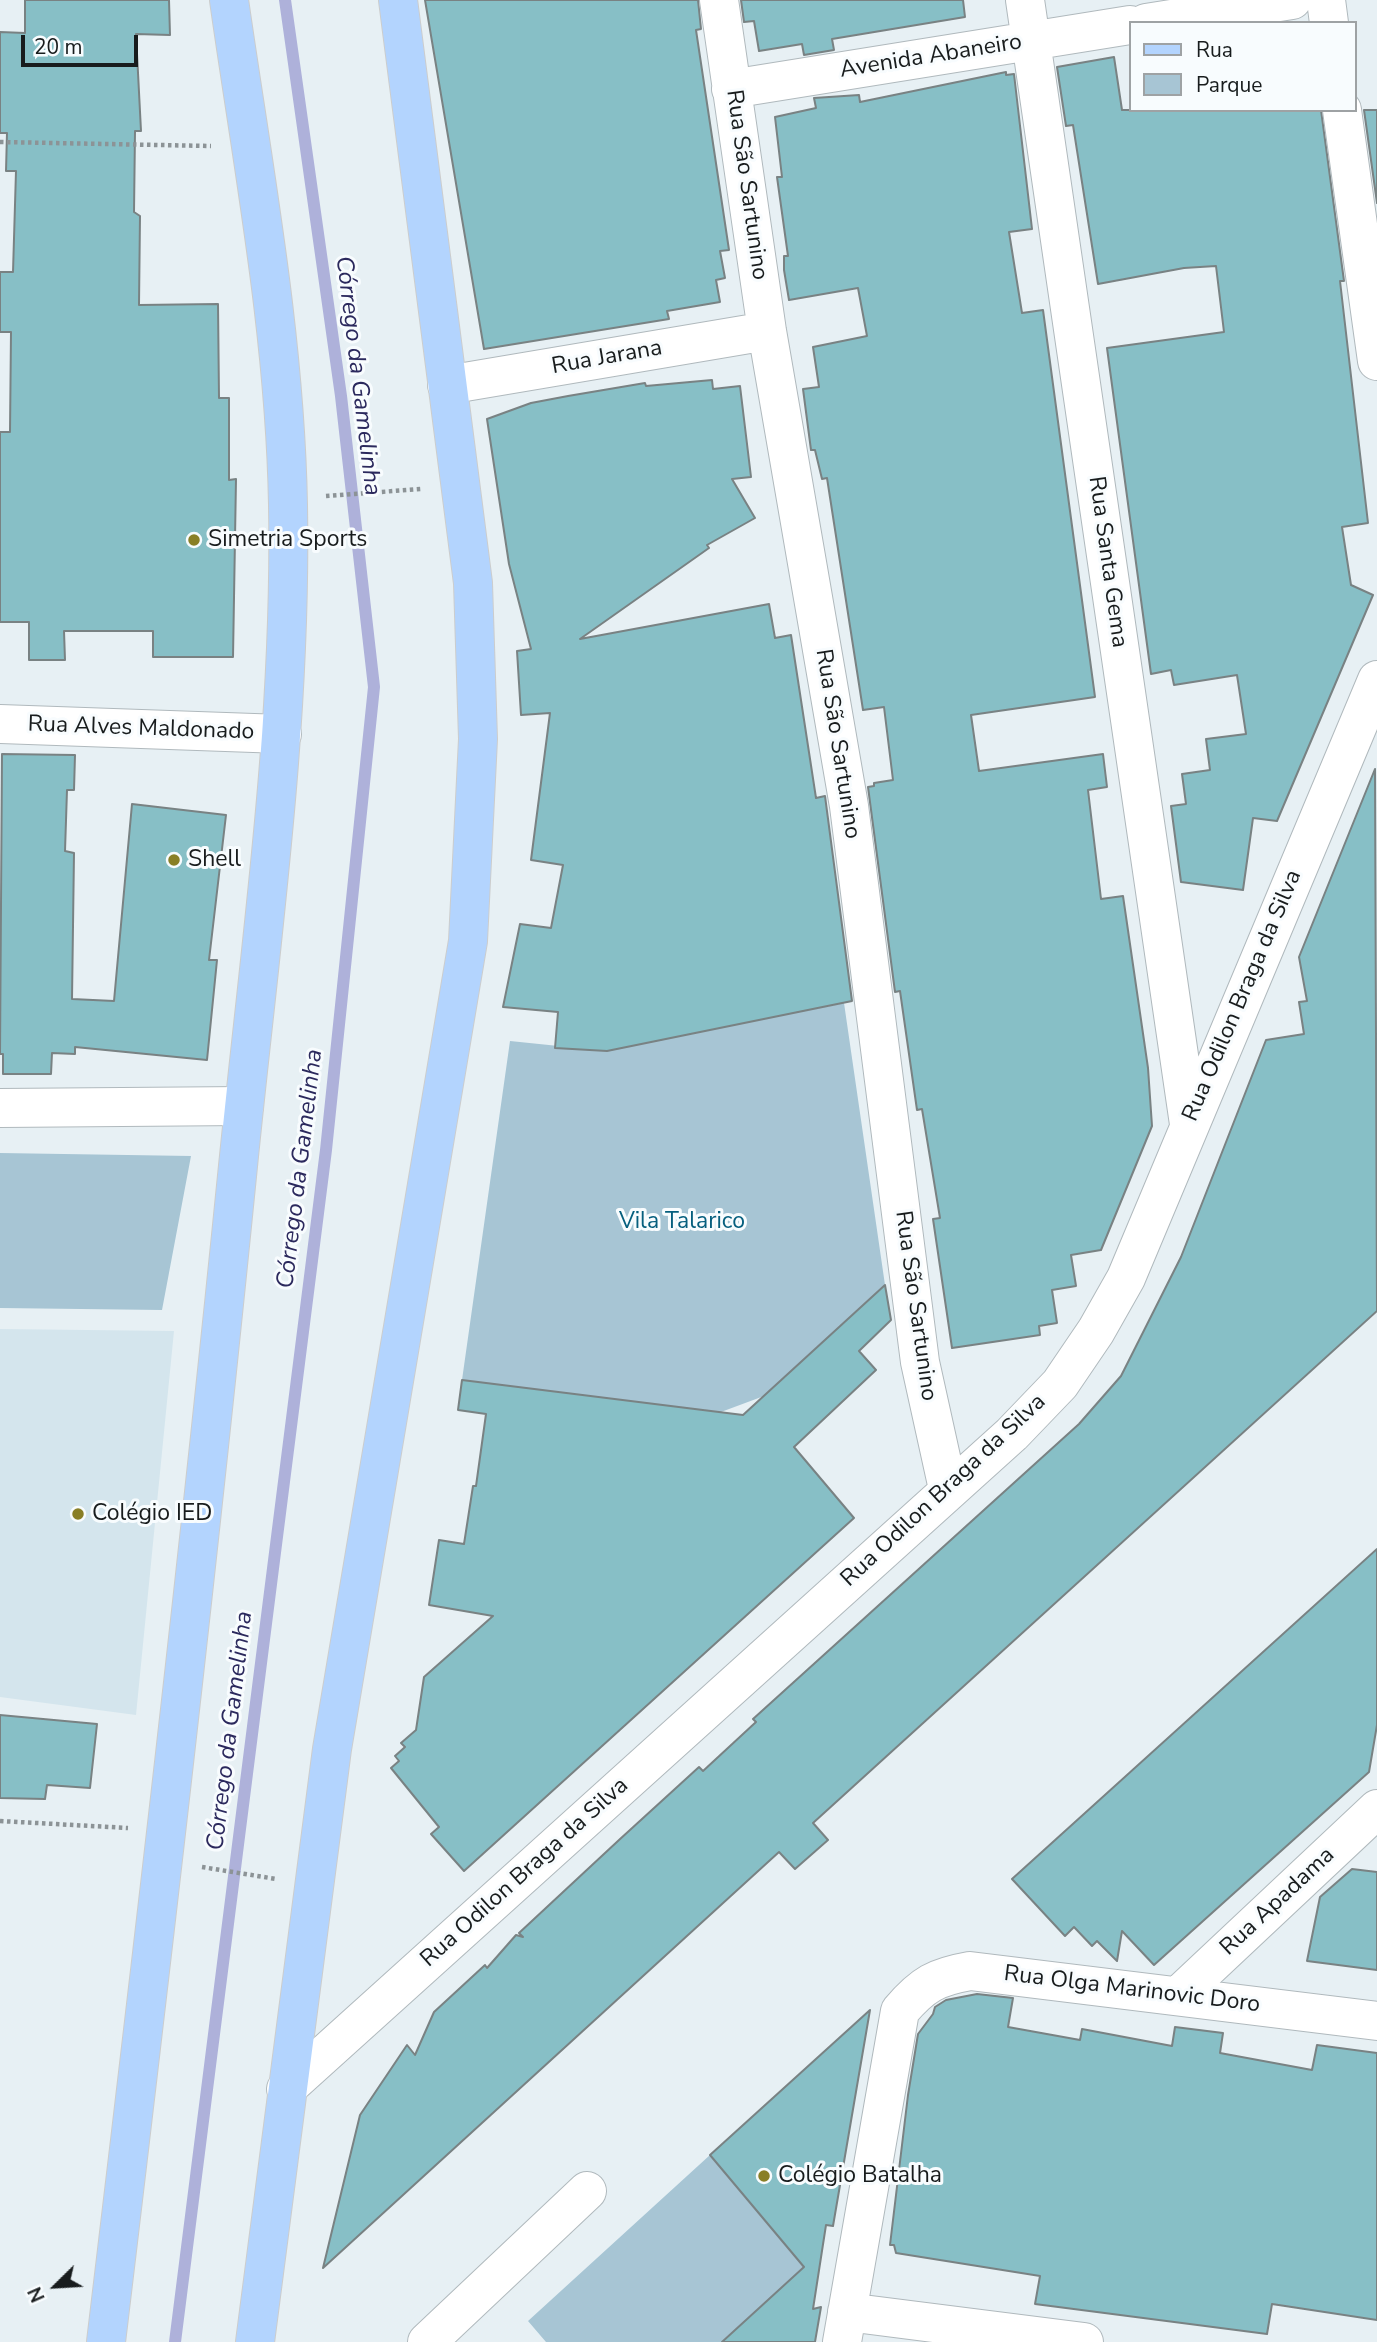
<!DOCTYPE html>
<meta charset="utf-8">
<style>
body{margin:0}
#map{position:relative;width:1377px;height:2342px;overflow:hidden;background:#e7f0f4;font-family:"Nunito Sans",sans-serif}
canvas{display:block}
.legend{position:absolute;left:1129px;top:21px;width:228px;height:91px;box-sizing:border-box;background:#f8fcfe;border:2px solid #9ea2a4;margin:0;padding:9px 12px;list-style:none;font-size:21px;color:#181c1d}
.legend li{display:flex;align-items:center;gap:14px;height:35px}
.legend b{width:35px;border:2px solid #9ea2a4}
.north{position:absolute;left:21px;top:2251px;width:70px;height:70px;-webkit-text-stroke:5px #f8fcfe;paint-order:stroke;rotate:246deg;font-size:19px;font-weight:700;line-height:28px;text-align:center;color:#181c1d}
.north::after{content:'';display:block;margin:auto;width:24px;height:32px;background:#181c1d;clip-path:polygon(50% 0,100% 100%,50% 72%,0 100%)}
.scale{position:absolute;left:21px;top:35px;width:117px;height:32px;box-sizing:border-box;border:4px solid #181c1d;border-top:0;padding-left:9px;font-size:21px;line-height:24px;white-space:nowrap;color:#181c1d;-webkit-text-stroke:5px #f8fcfe;paint-order:stroke}
</style>
<div id="map">
<canvas width="1377" height="2342"></canvas>
<ul class="legend">
<li><b style="height:9px;background:#b3d4fe"></b>Rua</li>
<li><b style="height:19px;background:#a7c5d4"></b>Parque</li>
</ul>
<div class="north">N</div>
<div class="scale">20 m</div>
</div>
<script>
const ctx = document.querySelector('canvas').getContext('2d');
ctx.lineJoin = 'round';
function fillPath(path, color) { ctx.fillStyle = color; ctx.fill(path, 'evenodd'); }
function trace(path, color, width, dash) { ctx.strokeStyle = color; ctx.lineWidth = width; ctx.lineCap = dash ? 'butt' : 'round'; ctx.setLineDash(dash || []); ctx.stroke(path); }
function label(font, color, halo, rows, align = 'center') {
  ctx.font = font + ' "Nunito Sans",sans-serif'; ctx.lineWidth = 6; ctx.setLineDash([]); ctx.textBaseline = 'middle'; ctx.strokeStyle = halo; ctx.fillStyle = color; for (const [text, x, y, turn = 0] of rows) {
    ctx.save(); ctx.translate(x, y); ctx.rotate((+turn || 0) * Math.PI / 180); ctx.textAlign = isNaN(turn) ? turn : align; if (halo) ctx.strokeText(text, 0, 0); ctx.fillText(text, 0, 0); ctx.restore();
  }
}
const built = new Path2D(`
 M 0,1329 L 174,1331 L 136,1715 L 0,1697 Z`);
const green = new Path2D(`
 M 844,1003 L 885,1285 L 764,1396 L 721,1412 L 462,1380 L 510,1041 L 607,1051 Z
 M 0,1153 L 191,1156 L 162,1310 L 0,1308 Z
 M 710,2155 L 804,2267 L 722,2342 L 546,2342 L 528,2321 Z`);
const stream = new Path2D(`
 M 175,2342 L 326,1150 L 374,687 L 341,396 L 285,0`);
const building = new Path2D(`
 M 25,0 L 169,0 L 170,35 L 136,34 L 141,131 L 135,131 L 134,212 L 140,216 L 139,305 L 218,304 L 219,398 L 229,398 L 229,480 L 236,479 L 233,657 L 153,657 L 153,631 L 64,631 L 65,660 L 29,660 L 29,622 L 0,622 L 0,432 L 10,432 L 11,332 L 0,332 L 0,272 L 13,272 L 16,171 L 6,171 L 7,133 L 0,133 L 0,32 L 25,33 Z
 M 425,0 L 698,0 L 701,29 L 696,30 L 729,250 L 720,251 L 725,278 L 716,280 L 720,302 L 667,311 L 669,319 L 484,349 Z
 M 741,0 L 963,0 L 965,17 L 832,39 L 834,50 L 804,55 L 802,44 L 759,51 L 754,21 L 744,22 Z
 M 1114,57 L 1122,110 L 1321,110 L 1344,281 L 1340,281 L 1368,523 L 1342,527 L 1351,585 L 1373,595 L 1277,821 L 1253,818 L 1243,890 L 1181,882 L 1171,806 L 1186,804 L 1182,774 L 1210,770 L 1206,739 L 1246,734 L 1237,675 L 1174,685 L 1171,670 L 1151,674 L 1107,348 L 1224,332 L 1216,266 L 1184,268 L 1098,284 L 1073,125 L 1066,126 L 1057,67 Z
 M 1006,72 L 1006,75 L 1014,74 L 1032,229 L 1009,232 L 1022,313 L 1043,310 L 1095,697 L 971,715 L 979,771 L 1103,754 L 1107,787 L 1088,790 L 1101,899 L 1123,896 L 1148,1068 L 1152,1126 L 1101,1250 L 1071,1255 L 1076,1286 L 1052,1290 L 1057,1323 L 1039,1326 L 1040,1335 L 952,1348 L 933,1219 L 940,1218 L 922,1109 L 917,1110 L 900,991 L 895,992 L 868,787 L 874,786 L 874,783 L 893,780 L 884,707 L 863,710 L 827,478 L 822,479 L 815,450 L 811,450 L 803,389 L 819,387 L 813,347 L 867,336 L 858,288 L 789,300 L 784,270 L 784,256 L 788,256 L 777,177 L 782,177 L 775,117 L 816,108 L 814,98 L 859,95 L 860,102 Z
 M 1364,110 L 1377,110 L 1377,203 Z
 M 712,380 L 713,389 L 740,386 L 751,477 L 732,479 L 755,518 L 707,545 L 709,548 L 580,639 L 769,604 L 775,638 L 791,635 L 816,798 L 825,796 L 852,1001 L 607,1051 L 555,1048 L 558,1012 L 503,1007 L 520,924 L 551,928 L 563,865 L 531,860 L 550,713 L 521,715 L 517,651 L 531,649 L 509,564 L 487,419 L 531,403 L 568,396 L 645,383 L 646,386 Z
 M 2,754 L 75,755 L 74,790 L 67,790 L 65,851 L 74,853 L 72,999 L 114,1001 L 132,804 L 226,815 L 209,960 L 217,960 L 207,1060 L 75,1047 L 75,1054 L 52,1053 L 51,1074 L 3,1074 L 3,1054 L 0,1054 Z
 M 1375,769 L 1377,1311 L 813,1823 L 828,1840 L 795,1869 L 779,1852 L 323,2268 L 360,2115 L 407,2045 L 415,2055 L 434,2012 L 485,1965 L 487,1968 L 516,1935 L 523,1937 L 519,1933 L 619,1840 L 699,1767 L 703,1771 L 756,1722 L 753,1719 L 1079,1424 L 1121,1376 L 1181,1257 L 1266,1040 L 1304,1034 L 1299,1002 L 1307,1001 L 1299,957 Z
 M 885,1285 L 891,1320 L 859,1351 L 876,1370 L 794,1447 L 854,1518 L 464,1871 L 431,1834 L 439,1827 L 391,1768 L 399,1761 L 395,1756 L 405,1747 L 401,1743 L 416,1730 L 424,1677 L 493,1616 L 429,1605 L 439,1540 L 464,1544 L 473,1486 L 476,1486 L 486,1414 L 458,1410 L 462,1380 L 743,1415 Z
 M 1377,1549 L 1377,1725 L 1369,1772 L 1154,1965 L 1122,1931 L 1117,1961 L 1097,1941 L 1092,1946 L 1074,1927 L 1065,1936 L 1012,1879 Z
 M 0,1715 L 97,1724 L 90,1788 L 47,1785 L 45,1799 L 0,1798 Z
 M 1352,1869 L 1377,1872 L 1377,1970 L 1307,1961 L 1320,1897 Z
 M 977,1994 L 1013,1998 L 1008,2027 L 1080,2040 L 1082,2029 L 1172,2046 L 1175,2027 L 1223,2033 L 1220,2053 L 1312,2070 L 1317,2045 L 1377,2053 L 1377,2320 L 1272,2304 L 1267,2334 L 1035,2304 L 1040,2276 L 896,2253 L 894,2245 L 890,2245 L 908,2095 L 918,2034 L 933,2014 L 935,2007 L 946,2000 Z
 M 870,2010 L 833,2226 L 826,2225 L 813,2309 L 821,2307 L 815,2342 L 722,2342 L 804,2267 L 710,2155 Z`);
const path = new Path2D(`
 M 0,142 L 211,146
 M 326,496 L 421,489
 M 0,1821 L 128,1828
 M 202,1867 L 276,1879`);
const minor = new Path2D(`
 M 719,0 L 767,331 L 849,806 L 920,1362 L 948,1489
 M 1025,0 L 1189,1124
 M 1326,0 L 1329,23
 M 1146,23 L 1292,0
 M 731,89 L 1130,25
 M 1342,110 L 1377,361
 M 447,385 L 767,331
 M 0,724 L 282,734
 M 0,1108 L 244,1106
 M 1179,1995 L 1377,1809
 M 286,2089 L 1012,1434 L 1060,1384 L 1096,1331 L 1126,1278 L 1377,680
 M 847,2312 L 1084,2342
 M 427,2342 L 587,2191
 M 842,2342 L 900,2011 C 923,1984 936,1977 970,1971 L 1377,2021`);
const major = new Path2D(`
 M 106,2342 C 153,1950 199,1558 238,1166 C 260,946 292,727 288,505 C 285,335 253,168 229,0
 M 255,2342 L 332,1749 L 468,941 L 478,739 L 473,583 L 398,0`);
const markers = [
 [194,540,7,"#897f26"],
 [174,860,7,"#897f26"],
 [78,1514,7,"#897f26"],
 [764,2176,7,"#897f26"]
];
const streetNames = [
 ["Avenida Abaneiro",931,57,-9],
 ["Rua São Sartunino",746,185,82],
 ["Rua Jarana",607,358,-10],
 ["Rua Santa Gema",1107,562,82],
 ["Rua Alves Maldonado",141,729,2],
 ["Rua São Sartunino",837,744,81],
 ["Rua Odilon Braga da Silva",1243,996,-67],
 ["Rua São Sartunino",915,1306,82],
 ["Rua Odilon Braga da Silva",944,1491,-43],
 ["Rua Odilon Braga da Silva",525,1873,-42],
 ["Rua Apadama",1278,1902,-43],
 ["Rua Olga Marinovic Doro",1132,1990,7]
];
const poiNames = [
 ["Simetria Sports",208,540],
 ["Shell",188,860],
 ["Colégio IED",92,1514],
 ["Colégio Batalha",778,2176]
];
const parkNames = [
 ["Vila Talarico",682,1222]
];
const waterNames = [
 ["Córrego da Gamelinha",357,376,83],
 ["Córrego da Gamelinha",301,1169,-83],
 ["Córrego da Gamelinha",231,1731,-83]
];
fillPath(built, '#d4e5ed');
fillPath(green, '#a7c5d4');
trace(stream, '#aeb1da', 12);
fillPath(building, '#87bfc6');
trace(building, '#798283', 2);
trace(minor, '#b0b9bd', 40);
trace(major, '#cccdcd', 40);
trace(path, '#8c9396', 4.5, [3.5, 3.5]);
trace(minor, '#fff', 38);
trace(major, '#b3d4fe', 38);
for (const [x, y, r, color] of markers) { const dot = new Path2D(); dot.arc(x, y, r, 0, 2 * Math.PI); ctx.fillStyle = color; ctx.fill(dot); trace(dot, '#f8fcfe', 2.5); }
label('23px', '#181c1d', '#f8fcfe', streetNames);
label('23px', '#181c1d', '#f8fcfe', poiNames, 'left');
label('23px', '#065f7e', '#f8fcfe', parkNames);
label('italic 24px', '#2b295d', '#f8fcfe', waterNames);
</script>
